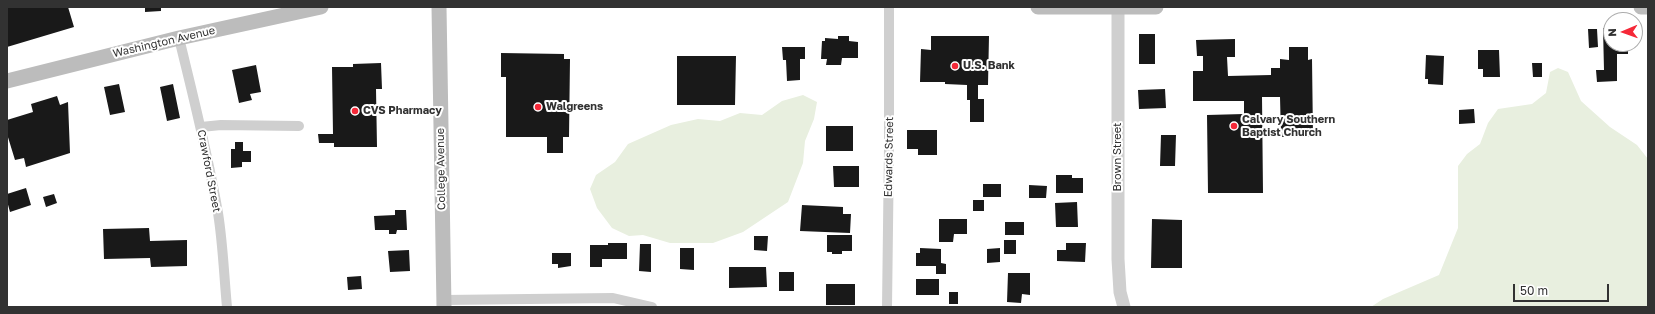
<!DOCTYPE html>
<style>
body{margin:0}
#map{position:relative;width:1655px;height:314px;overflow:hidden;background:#fff;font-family:"Golos Text",sans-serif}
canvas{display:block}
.frame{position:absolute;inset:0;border:8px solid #323232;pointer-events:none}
.north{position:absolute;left:1603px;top:12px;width:40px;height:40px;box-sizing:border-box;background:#fff;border:1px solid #adadad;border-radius:50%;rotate:268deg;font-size:11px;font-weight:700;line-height:16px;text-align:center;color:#323232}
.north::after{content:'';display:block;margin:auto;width:14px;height:18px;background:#f52838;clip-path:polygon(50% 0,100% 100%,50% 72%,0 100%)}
.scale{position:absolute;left:1513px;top:284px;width:96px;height:18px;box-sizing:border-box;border:2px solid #323232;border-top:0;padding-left:5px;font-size:12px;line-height:14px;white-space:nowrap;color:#323232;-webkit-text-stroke:3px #fff;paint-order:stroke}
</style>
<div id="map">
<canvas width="1655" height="314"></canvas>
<div class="frame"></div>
<div class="north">N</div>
<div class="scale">50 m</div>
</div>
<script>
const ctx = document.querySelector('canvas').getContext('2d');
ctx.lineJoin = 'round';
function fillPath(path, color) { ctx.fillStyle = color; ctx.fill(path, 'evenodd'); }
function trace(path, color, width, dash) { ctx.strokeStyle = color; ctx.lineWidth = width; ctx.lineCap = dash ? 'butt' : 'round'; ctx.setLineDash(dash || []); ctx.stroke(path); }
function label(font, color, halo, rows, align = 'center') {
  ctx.font = font + ' "Golos Text",sans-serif'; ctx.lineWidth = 4; ctx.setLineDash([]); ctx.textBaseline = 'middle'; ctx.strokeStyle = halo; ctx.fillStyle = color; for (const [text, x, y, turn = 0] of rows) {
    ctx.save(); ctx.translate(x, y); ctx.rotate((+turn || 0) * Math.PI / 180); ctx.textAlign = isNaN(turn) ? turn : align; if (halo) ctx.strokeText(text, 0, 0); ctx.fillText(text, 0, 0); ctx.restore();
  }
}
const green = new Path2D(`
 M 1558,68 L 1568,72 L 1581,101 L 1610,127 L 1637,145 L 1648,159 L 1648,307 L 1371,307 L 1383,299 L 1439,275 L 1458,228 L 1458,166 L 1467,154 L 1480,144 L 1488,123 L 1498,109 L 1532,104 L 1546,93 L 1550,72 Z
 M 803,95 L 817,102 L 814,119 L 805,141 L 803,163 L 788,202 L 743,232 L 713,243 L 670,243 L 643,235 L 629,236 L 612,228 L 597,208 L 590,189 L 596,175 L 615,162 L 628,144 L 671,125 L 698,119 L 720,121 L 740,113 L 762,115 L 782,101 Z`);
const building = new Path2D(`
 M 7,7 L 68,7 L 74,27 L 7,47 Z
 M 145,7 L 161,7 L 161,11 L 145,12 Z
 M 1603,28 L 1611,28 L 1611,44 L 1628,44 L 1628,54 L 1617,54 L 1617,81 L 1597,82 L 1596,70 L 1604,70 Z
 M 1588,29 L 1597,29 L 1598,47 L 1589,48 Z
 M 1139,34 L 1155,34 L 1155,64 L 1139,64 Z
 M 838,36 L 849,36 L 849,41 L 858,42 L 858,58 L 842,58 L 841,65 L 826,65 L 827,59 L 821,59 L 822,41 L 825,41 L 825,38 L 838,39 Z
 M 931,36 L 989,36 L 988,85 L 978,85 L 978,99 L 984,99 L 984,122 L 970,122 L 970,100 L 967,100 L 967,85 L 945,84 L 945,82 L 920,82 L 921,49 L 931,50 Z
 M 1235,39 L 1235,57 L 1227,57 L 1228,76 L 1271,75 L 1271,68 L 1280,68 L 1280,59 L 1289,60 L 1289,47 L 1308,47 L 1308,60 L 1312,59 L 1313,137 L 1281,137 L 1280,97 L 1262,97 L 1263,193 L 1208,193 L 1207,115 L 1244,114 L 1244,101 L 1193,101 L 1193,71 L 1203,71 L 1203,56 L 1197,56 L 1196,40 Z
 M 782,47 L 805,47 L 805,59 L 800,59 L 800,80 L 787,81 L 786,60 L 783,60 Z
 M 1478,50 L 1499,50 L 1500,77 L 1483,77 L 1483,69 L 1478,69 Z
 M 501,53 L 564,54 L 564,59 L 570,59 L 569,137 L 563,137 L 563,153 L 547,153 L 547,137 L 506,137 L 506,77 L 501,77 Z
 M 1426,55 L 1444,56 L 1443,85 L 1428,84 L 1428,79 L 1425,79 Z
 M 677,56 L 736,56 L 735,105 L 677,105 Z
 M 381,63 L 382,89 L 376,89 L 377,147 L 334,147 L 334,143 L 319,143 L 318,134 L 333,134 L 332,67 L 353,67 L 353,64 Z
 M 1532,63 L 1542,63 L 1542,77 L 1533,77 Z
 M 256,65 L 261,92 L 250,94 L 252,100 L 239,103 L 232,70 Z
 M 119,84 L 125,112 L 110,115 L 104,87 Z
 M 173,84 L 180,118 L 167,121 L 160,87 Z
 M 1165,89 L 1166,108 L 1139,109 L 1138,90 Z
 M 57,96 L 60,105 L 68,102 L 70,153 L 26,167 L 24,158 L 15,160 L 7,134 L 7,120 L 33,112 L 31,104 Z
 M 1474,109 L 1475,123 L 1459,124 L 1459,110 Z
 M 826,126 L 853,126 L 853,151 L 826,151 Z
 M 907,130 L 937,130 L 937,155 L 918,155 L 918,149 L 907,149 Z
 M 1161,135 L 1176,135 L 1175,166 L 1160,166 Z
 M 235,142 L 243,142 L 243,151 L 251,151 L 251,162 L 242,162 L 242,167 L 231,168 L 231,149 L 235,149 Z
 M 833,166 L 859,166 L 859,187 L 834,187 Z
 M 1056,175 L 1072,175 L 1072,178 L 1083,178 L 1083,193 L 1056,193 Z
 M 983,184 L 1001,184 L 1001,197 L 983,197 Z
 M 1029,185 L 1047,186 L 1046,198 L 1029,198 Z
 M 26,188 L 31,205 L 10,212 L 7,201 L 7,194 Z
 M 54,194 L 57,203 L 46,207 L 43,197 Z
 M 973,200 L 984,200 L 984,211 L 973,211 Z
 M 1077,202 L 1078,227 L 1056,227 L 1055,203 Z
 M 802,205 L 843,207 L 843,214 L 851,214 L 850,233 L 800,231 Z
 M 395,210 L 406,210 L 407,230 L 397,230 L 396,234 L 389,234 L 389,230 L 375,230 L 374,216 L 395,215 Z
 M 939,219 L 967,219 L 967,234 L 954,234 L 953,242 L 939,242 Z
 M 1152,219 L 1182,220 L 1182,268 L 1151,268 Z
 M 1005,222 L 1024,222 L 1024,235 L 1005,235 Z
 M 149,228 L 150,241 L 187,240 L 187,266 L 151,267 L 150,258 L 104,259 L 103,229 Z
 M 827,235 L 852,235 L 852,251 L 842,251 L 842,254 L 832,254 L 832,252 L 827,252 Z
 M 754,236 L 768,236 L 767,251 L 754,250 Z
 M 1004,240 L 1016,240 L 1016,254 L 1004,254 Z
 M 608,243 L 627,243 L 627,259 L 602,259 L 602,267 L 590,267 L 590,245 L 608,245 Z
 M 1066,243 L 1086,243 L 1085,262 L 1057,261 L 1057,250 L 1066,250 Z
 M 640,244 L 651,244 L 651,272 L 639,271 Z
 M 680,248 L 694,248 L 694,270 L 680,269 Z
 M 920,248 L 941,249 L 941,263 L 946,264 L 946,274 L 936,274 L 936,266 L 916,266 L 916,253 L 920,253 Z
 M 1000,248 L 1000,262 L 987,263 L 987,249 Z
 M 409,250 L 410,271 L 390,272 L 388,251 Z
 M 552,253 L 571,253 L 571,266 L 558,268 L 558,264 L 552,264 Z
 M 729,267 L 766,267 L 767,287 L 729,288 Z
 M 779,272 L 794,272 L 794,291 L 779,291 Z
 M 1008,273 L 1030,273 L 1030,295 L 1022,294 L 1021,303 L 1007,302 Z
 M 361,276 L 362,289 L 348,290 L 347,277 Z
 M 916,279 L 939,279 L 939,295 L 916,295 Z
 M 826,284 L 855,284 L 855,305 L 826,305 Z
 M 949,292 L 958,292 L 958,304 L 949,304 Z`);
const minor = new Path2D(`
 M 179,38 C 193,96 208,154 218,213 C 223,244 224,276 227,307
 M 201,127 L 221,125 L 299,126
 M 444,300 L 613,298 L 652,307
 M 887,307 L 889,148 L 889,7`);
const tertiary = new Path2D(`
 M 1118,7 L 1118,259 L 1120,292 L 1124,307`);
const secondary = new Path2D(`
 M 439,7 L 444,307
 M 1038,7 L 1156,7
 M 1641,7 L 1648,7
 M 7,81 L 179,38 L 321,7`);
const markers = [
 [955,66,4,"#f52838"],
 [538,107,4,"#f52838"],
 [355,111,4,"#f52838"],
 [1234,126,4,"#f52838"]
];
const streetNames = [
 ["Washington Avenue",164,42,-13],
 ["Edwards Street",889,157,-89],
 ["Brown Street",1118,157,-90],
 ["College Avenue",441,169,-91],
 ["Crawford Street",209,171,79]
];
const poiNames = [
 ["U.S. Bank",963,66],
 ["Walgreens",546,107],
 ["CVS Pharmacy",363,111],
 ["Calvary Southern",1242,120],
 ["Baptist Church",1242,133]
];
fillPath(green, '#e8efdf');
fillPath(building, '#191919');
trace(minor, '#cfcfcf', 10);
trace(tertiary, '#cfcfcf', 13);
trace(secondary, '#bcbcbc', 15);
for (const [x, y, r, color] of markers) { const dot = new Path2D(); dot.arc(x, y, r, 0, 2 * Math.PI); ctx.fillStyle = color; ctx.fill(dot); trace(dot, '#fff', 1.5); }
label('11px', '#323232', '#fff', streetNames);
label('bold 11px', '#323232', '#fff', poiNames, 'left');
</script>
